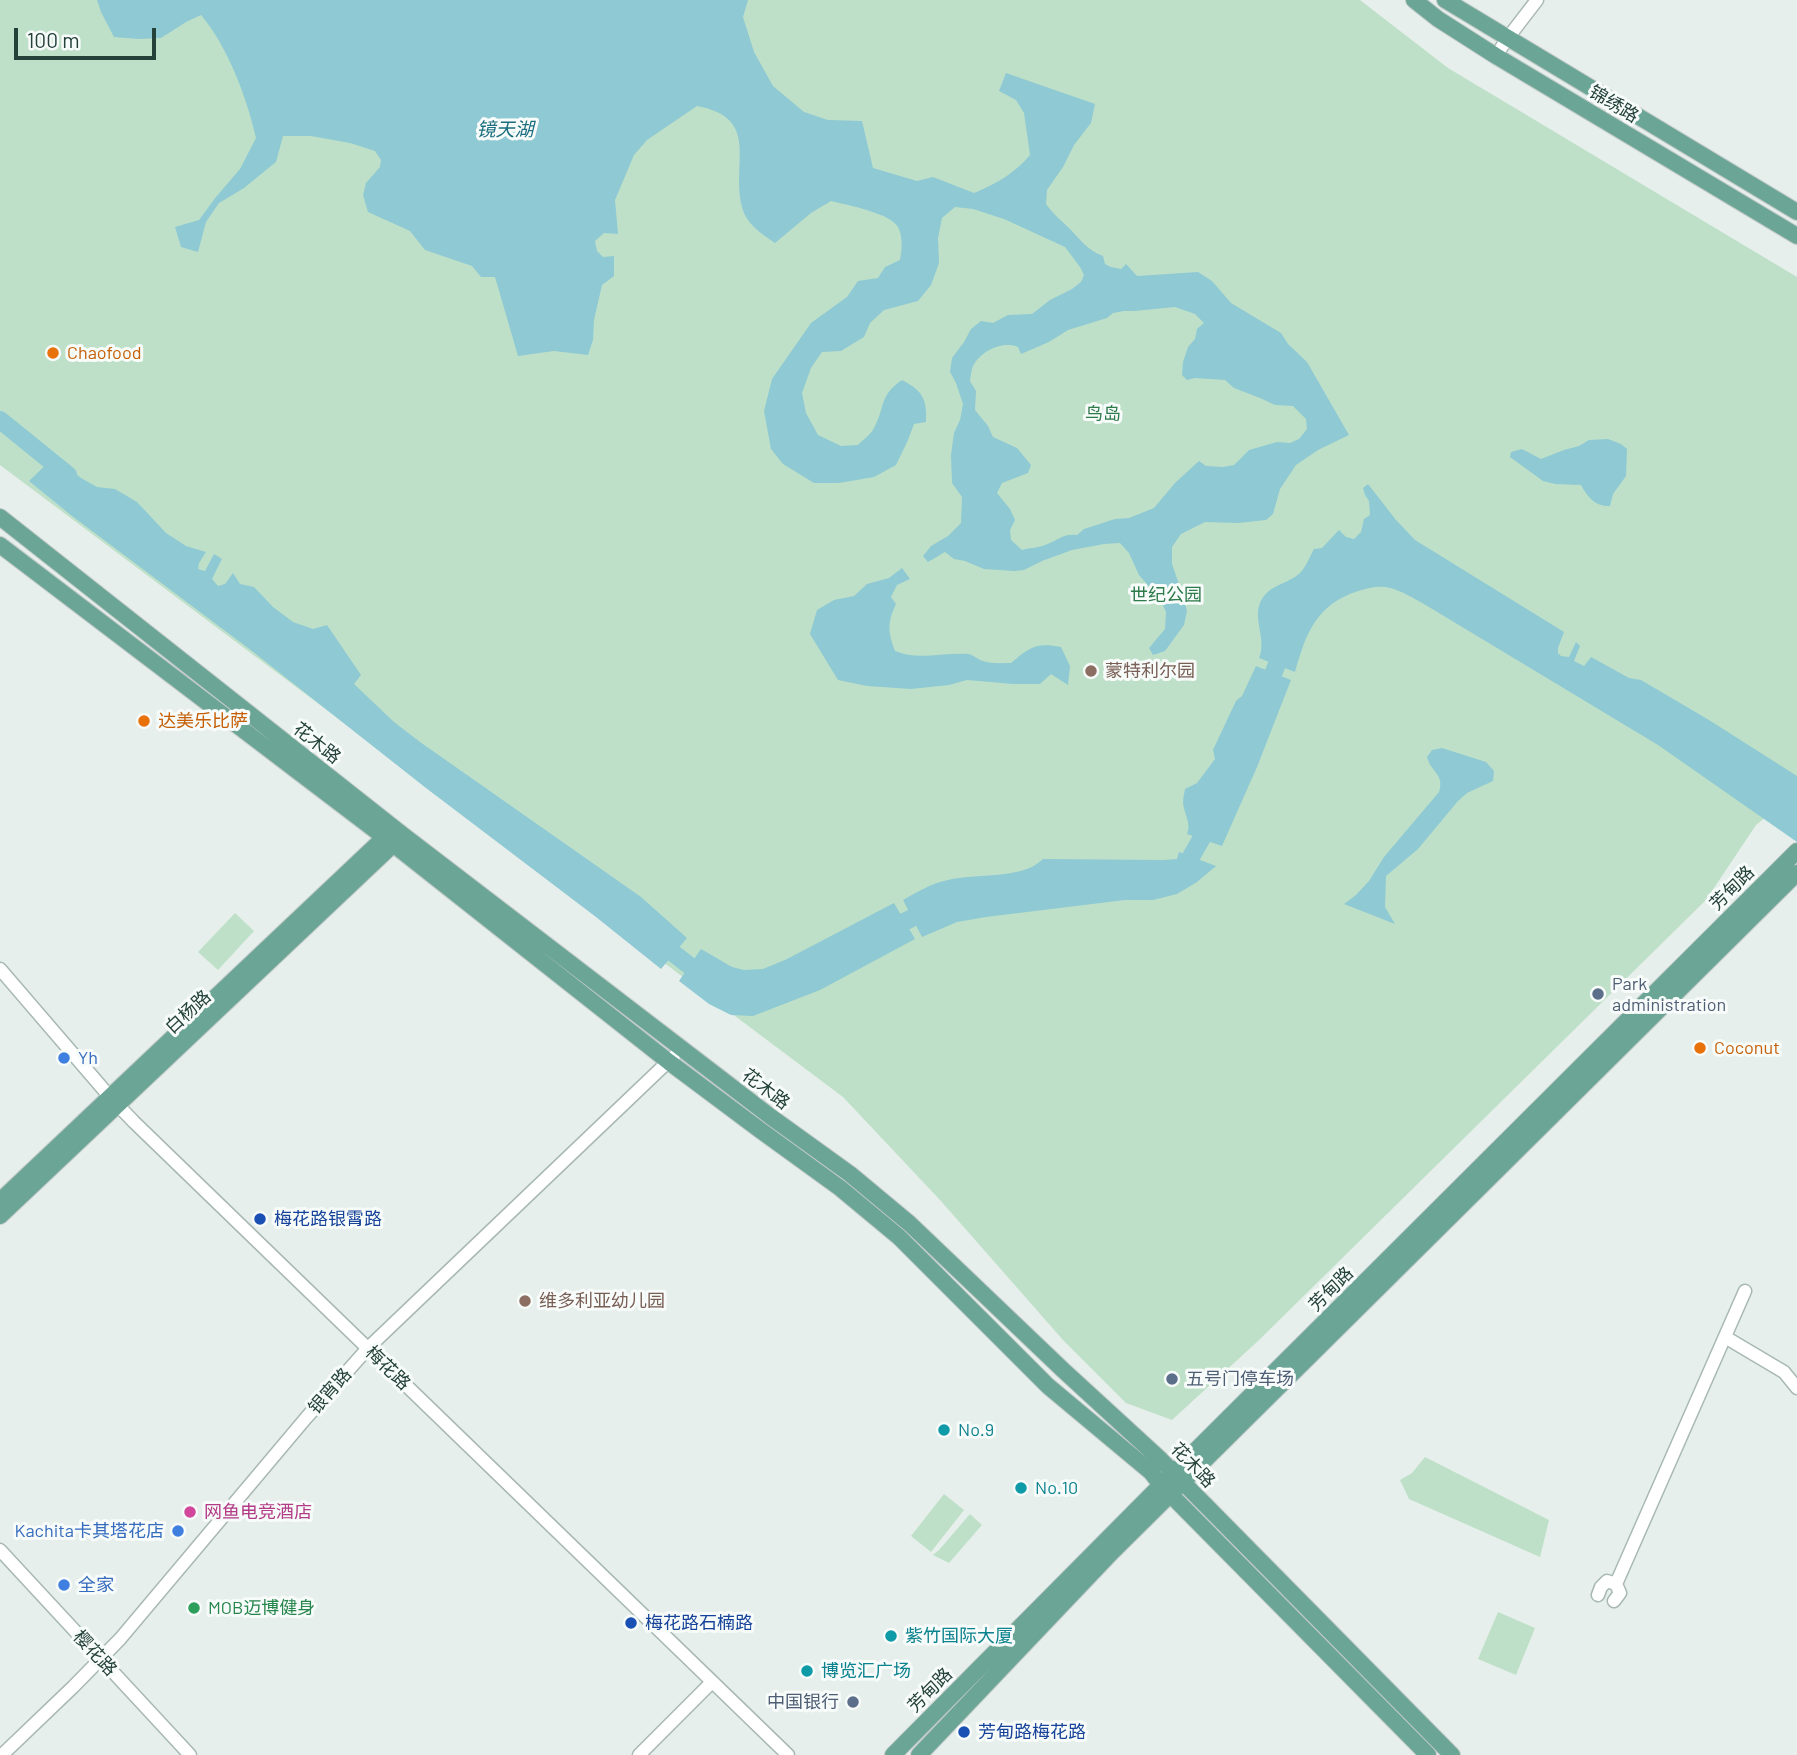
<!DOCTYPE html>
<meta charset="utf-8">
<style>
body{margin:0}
#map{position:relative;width:1797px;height:1755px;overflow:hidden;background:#e6efeb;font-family:Barlow,sans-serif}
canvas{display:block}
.scale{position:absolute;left:14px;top:28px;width:142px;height:32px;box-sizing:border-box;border:4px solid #24423a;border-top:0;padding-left:9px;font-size:21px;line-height:24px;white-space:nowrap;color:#24423a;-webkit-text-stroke:5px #f7fbf9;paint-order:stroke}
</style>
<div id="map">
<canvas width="1797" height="1755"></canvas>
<div class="scale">100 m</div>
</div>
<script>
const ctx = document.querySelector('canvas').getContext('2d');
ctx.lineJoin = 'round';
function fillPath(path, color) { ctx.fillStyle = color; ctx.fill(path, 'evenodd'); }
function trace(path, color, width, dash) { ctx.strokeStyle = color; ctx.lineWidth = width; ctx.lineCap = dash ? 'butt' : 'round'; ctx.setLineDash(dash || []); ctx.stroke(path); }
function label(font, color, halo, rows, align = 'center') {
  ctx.font = font + ' Barlow,"Noto Sans SC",sans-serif'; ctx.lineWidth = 6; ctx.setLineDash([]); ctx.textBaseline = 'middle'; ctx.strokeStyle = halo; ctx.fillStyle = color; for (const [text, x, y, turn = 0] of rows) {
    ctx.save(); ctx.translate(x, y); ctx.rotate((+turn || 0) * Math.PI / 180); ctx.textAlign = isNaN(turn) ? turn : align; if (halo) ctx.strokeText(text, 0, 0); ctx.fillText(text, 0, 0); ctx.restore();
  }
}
const green = new Path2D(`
 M 0,0 L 1360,0 L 1448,68 L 1797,277 L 1797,792 L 1756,825 L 1706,900 L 1258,1341 L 1172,1420 L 1126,1403 L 1063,1340 L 940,1200 L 843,1097 L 0,465 Z
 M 235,913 L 254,931 L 218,970 L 198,952 Z
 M 1425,1457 L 1549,1520 L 1540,1557 L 1409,1499 L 1400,1480 L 1412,1473 Z
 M 944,1494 L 964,1510 L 931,1552 L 911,1536 Z
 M 970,1514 L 982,1525 L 949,1563 L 933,1555 L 939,1550 Z
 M 1498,1612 L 1535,1628 L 1516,1675 L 1478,1659 Z`);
const water = new Path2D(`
 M 97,0 L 748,0 L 743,17 L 754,52 L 773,86 L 804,112 L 828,120 L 862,121 L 873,168 L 917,181 L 933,177 L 974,193 C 996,184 1015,173 1030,155 L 1024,113 L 1016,100 L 999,91 L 1006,73 L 1095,104 L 1091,123 L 1074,145 L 1063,167 L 1047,190 L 1046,204 C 1053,214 1062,221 1071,230 C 1080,240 1089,251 1103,256 L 1105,264 L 1111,267 L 1121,269 L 1126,264 L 1137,276 L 1198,272 L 1212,281 L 1231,303 L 1281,333 L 1288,344 L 1307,362 L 1349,435 L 1318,450 L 1296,465 L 1280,489 L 1273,514 L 1266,520 L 1238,523 L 1205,522 L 1181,534 L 1172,547 L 1172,564 L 1182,593 L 1187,611 L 1184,625 L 1165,651 L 1153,655 L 1149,648 L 1165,629 L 1166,612 L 1160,599 L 1139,575 L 1129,553 L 1120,543 L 1104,544 L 1072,550 L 1042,561 L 1024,570 L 1014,571 L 984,569 L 965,561 L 954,559 L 945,552 L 928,562 L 923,556 L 931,546 L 948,536 L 961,523 L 962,497 L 952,483 L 951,455 L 954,433 L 960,420 L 963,404 L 956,383 L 950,372 L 952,358 L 964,342 L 971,329 L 981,321 L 993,323 L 1008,315 L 1032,314 L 1050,300 L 1072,289 L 1081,282 L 1084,275 L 1080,267 L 1065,247 L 1004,219 L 973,209 L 955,207 L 942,218 L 938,238 L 939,263 L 931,285 L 918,301 L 884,310 L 870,323 L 864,337 L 841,351 L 822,352 L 811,368 L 802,393 L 806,413 L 818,435 L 841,446 L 858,445 C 863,440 871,434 874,428 C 886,406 878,397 902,380 C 923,391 927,399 926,422 L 914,424 L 908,440 L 896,465 L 874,477 L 839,483 L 814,483 L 783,464 L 771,449 L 764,411 L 772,379 L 811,323 L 847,297 L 858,281 L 878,278 L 885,267 L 900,260 C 902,249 903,237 898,227 C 890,213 847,205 831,201 L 811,213 L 775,243 C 762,234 746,224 742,207 C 731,162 761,118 697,106 L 647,140 L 634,155 L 615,200 L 618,234 L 604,233 L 595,241 L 597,251 L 603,257 L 614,256 L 614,276 L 602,285 L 594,320 L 593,340 L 588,355 L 554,351 L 518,356 L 495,277 L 481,277 L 472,266 L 425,250 L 410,231 L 368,212 L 363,195 L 366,183 L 380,167 L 381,160 L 375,151 L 350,143 L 311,136 L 283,136 L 276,162 L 244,188 L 219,203 L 206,222 L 198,252 L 181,247 L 175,227 L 199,220 L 216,197 L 240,169 L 256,138 C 247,98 228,47 201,15 L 186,22 L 161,38 L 138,39 L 114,37 L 101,12 ZM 1175,307 L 1195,314 L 1204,323 L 1197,329 L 1195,339 L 1188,347 L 1183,362 L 1182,375 L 1187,380 L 1195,378 L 1225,380 L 1234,388 L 1260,398 L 1275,405 L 1293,406 L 1306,419 L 1307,429 L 1299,439 L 1290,443 L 1277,442 L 1249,450 L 1234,465 L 1223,467 L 1206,466 L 1199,461 L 1175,483 L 1154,508 L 1129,518 L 1115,519 L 1084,529 L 1077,535 C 1063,533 1057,541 1045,545 C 1038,548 1029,548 1022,550 L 1011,540 L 1010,530 L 1015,520 L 1010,509 L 997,493 L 1002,483 L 1028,473 L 1031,465 L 1017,448 L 993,437 L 988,426 L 975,410 L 976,391 L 970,381 C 971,376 971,369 974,364 C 983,350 1003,341 1018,347 L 1021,354 L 1049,342 L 1068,330 L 1107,318 L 1113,313 L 1124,311 L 1134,311 Z
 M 1608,439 L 1621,444 L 1627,449 L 1626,476 L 1613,494 L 1610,506 C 1595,507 1587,496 1581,485 L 1555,484 L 1543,481 L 1510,457 L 1511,452 L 1522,449 L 1541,459 L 1564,450 L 1579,446 L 1589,440 Z
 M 54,457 L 81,478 L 97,487 L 115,489 L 137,502 L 166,533 L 186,546 L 206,552 L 199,563 L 198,569 L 205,571 L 214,554 L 222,559 L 212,579 L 218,586 L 225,584 L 233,573 L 240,584 L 254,587 L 273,607 L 293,622 L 313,629 L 327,625 L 361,675 L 354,684 L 394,722 L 420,742 L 641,897 L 687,938 L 661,969 L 596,917 L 426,788 L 252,651 L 72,516 L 29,481 Z
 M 1368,484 L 1396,520 L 1415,540 L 1564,632 L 1558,648 L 1558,653 L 1561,656 L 1569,657 L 1576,642 L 1580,646 L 1574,661 L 1584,666 L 1591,657 L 1629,678 L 1641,680 L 1709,720 L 1797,776 L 1797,842 L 1658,745 L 1424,604 C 1413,598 1402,591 1390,588 C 1380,585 1368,588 1358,591 C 1316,605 1306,633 1295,672 L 1259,658 C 1267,641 1253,620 1260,603 C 1268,584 1287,585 1300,573 C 1306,567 1310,556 1314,549 L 1322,548 L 1339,530 L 1346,537 L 1354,539 L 1361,532 L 1364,519 L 1370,515 L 1369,501 L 1365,495 L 1363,488 Z
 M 902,568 L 910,579 L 897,585 L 891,597 L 896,604 C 887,623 888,632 895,651 C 918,661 943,652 968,654 C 974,655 977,659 983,661 C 991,664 1002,663 1011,663 C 1029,647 1037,642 1061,647 L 1070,666 L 1068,685 L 1051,674 L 1040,684 L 1013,684 L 967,680 L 949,685 L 911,689 L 867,686 L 838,680 L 810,634 L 817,610 L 834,600 L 854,596 L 867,584 L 889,578 Z
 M 1256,666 L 1291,680 L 1257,767 L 1222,846 L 1187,834 C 1191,824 1186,818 1184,808 C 1182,802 1184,795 1185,789 L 1197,783 L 1215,759 L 1213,750 L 1236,701 L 1242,696 Z
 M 1442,748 L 1486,762 L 1494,771 L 1493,781 L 1467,793 L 1458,801 L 1418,849 L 1386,876 L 1385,907 L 1395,924 L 1344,904 L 1356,895 L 1369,881 L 1384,857 L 1439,792 C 1445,774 1431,773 1427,757 L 1432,750 Z
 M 1179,852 L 1216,866 L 1197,882 L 1177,894 L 1153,900 L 1125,900 L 986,917 L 957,922 L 922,937 L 903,900 C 917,892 932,883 948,880 C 976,873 1022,880 1043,859 L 1164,860 L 1177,859 Z
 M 894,903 L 915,939 L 820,990 L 753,1016 L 731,1015 L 709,1004 L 679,981 L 701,949 L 732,967 L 744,970 L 763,969 L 787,959 Z`);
const river = new Path2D(`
 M 0,420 L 68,475
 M 1265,694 L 1286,642
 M 1179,878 L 1212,820
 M 884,932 L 934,907
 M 655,939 L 708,980`);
const minor = new Path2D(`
 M 1496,56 L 1507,39 L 1537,0
 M 0,969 L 110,1097 L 134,1122 L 788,1755
 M 1725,1337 L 1784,1372 L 1797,1388
 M 0,1550 L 190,1755
 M 1598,1595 L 1601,1587 L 1607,1581 L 1616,1584 L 1745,1291
 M 1614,1601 L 1620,1593 L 1616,1584
 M 2,1755 L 73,1687 L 120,1639 L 306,1418 L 368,1348 L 674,1056
 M 639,1755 L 712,1682`);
const major = new Path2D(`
 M 1414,0 L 1438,19 L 1496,56 L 1797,236
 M 1445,0 L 1797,212
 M 0,517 L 403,835 L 771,1117 L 850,1174 L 910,1224 L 1063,1370 L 1161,1460 L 1452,1755
 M 0,545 L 384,837 L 669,1062 L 760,1130 L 840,1188 L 899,1237 L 1048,1386 L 1151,1472 L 1161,1485 L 1428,1755
 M 0,1201 L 390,832
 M 0,1216 L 399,839
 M 893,1755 L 1156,1490 L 1797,851
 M 919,1755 L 1112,1552 L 1797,873`);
const markers = [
 [53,353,7,"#e8710a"],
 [1091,671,7,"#8d6e63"],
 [144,721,7,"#e8710a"],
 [1598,994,7,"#5c6f8a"],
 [1700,1048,7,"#e8710a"],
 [64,1058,7,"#3f7fe0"],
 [260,1219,7,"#1a4fb4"],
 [525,1301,7,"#8d6e63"],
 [1172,1379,7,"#5c6f8a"],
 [944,1430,7,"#0f9aa8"],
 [1021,1488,7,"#0f9aa8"],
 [190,1512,7,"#d1479c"],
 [178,1531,7,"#3f7fe0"],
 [64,1585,7,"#3f7fe0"],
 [194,1608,7,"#2e9e5b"],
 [631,1623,7,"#1a4fb4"],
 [891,1636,7,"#0f9aa8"],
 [807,1671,7,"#0f9aa8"],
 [853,1702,7,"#5c6f8a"],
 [964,1732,7,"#1a4fb4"]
];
const streetNames = [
 ["锦绣路",1614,104,31],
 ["花木路",317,743,38],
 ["芳甸路",1732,888,-45],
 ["白杨路",188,1012,-43],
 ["花木路",766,1089,37],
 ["芳甸路",1331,1289,-45],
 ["梅花路",388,1368,44],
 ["银宵路",330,1391,-49],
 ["花木路",1193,1465,46],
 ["樱花路",95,1653,47],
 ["芳甸路",930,1690,-45]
];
const foodNames = [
 ["Chaofood",67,353],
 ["达美乐比萨",158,721],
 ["Coconut",1714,1048]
];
const parkNames = [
 ["鸟岛",1103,414],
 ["世纪公园",1166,595]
];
const educationNames = [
 ["蒙特利尔园",1105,671],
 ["维多利亚幼儿园",539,1301]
];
const serviceNames = [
 ["Park",1612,984],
 ["administration",1612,1005],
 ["五号门停车场",1186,1379],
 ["中国银行",839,1702,"right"]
];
const shopNames = [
 ["Yh",78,1058],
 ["Kachita卡其塔花店",164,1531,"right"],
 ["全家",78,1585]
];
const transitNames = [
 ["梅花路银霄路",274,1219],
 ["梅花路石楠路",645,1623],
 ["芳甸路梅花路",978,1732]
];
const cultureNames = [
 ["No.9",958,1430],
 ["No.10",1035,1488],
 ["紫竹国际大厦",905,1636],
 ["博览汇广场",821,1671]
];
const hotelNames = [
 ["网鱼电竞酒店",204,1512]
];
const leisureNames = [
 ["MOB迈博健身",208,1608]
];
const waterNames = [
 ["镜天湖",505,130]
];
fillPath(green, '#bfe0c8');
fillPath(water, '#8ec9d4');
trace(river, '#8ec9d4', 18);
trace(minor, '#a8b8b2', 15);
trace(major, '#c2cac8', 18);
trace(minor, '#fff', 12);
trace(major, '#6aa596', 16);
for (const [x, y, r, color] of markers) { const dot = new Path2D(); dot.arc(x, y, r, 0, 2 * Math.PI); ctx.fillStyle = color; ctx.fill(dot); trace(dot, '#f7fbf9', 2.5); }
label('18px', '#24423a', '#f7fbf9', streetNames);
label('18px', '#c56008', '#f7fbf9', foodNames, 'left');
label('18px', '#2d7a4b', '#f7fbf9', parkNames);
label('18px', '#785e54', '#f7fbf9', educationNames, 'left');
label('18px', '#4e5e75', '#f7fbf9', serviceNames, 'left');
label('18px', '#366cbe', '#f7fbf9', shopNames, 'left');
label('18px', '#164399', '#f7fbf9', transitNames, 'left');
label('18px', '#0d838f', '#f7fbf9', cultureNames, 'left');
label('18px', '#b23c85', '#f7fbf9', hotelNames, 'left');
label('18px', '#27864d', '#f7fbf9', leisureNames, 'left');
label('italic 19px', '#1c6f80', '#f7fbf9', waterNames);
</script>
